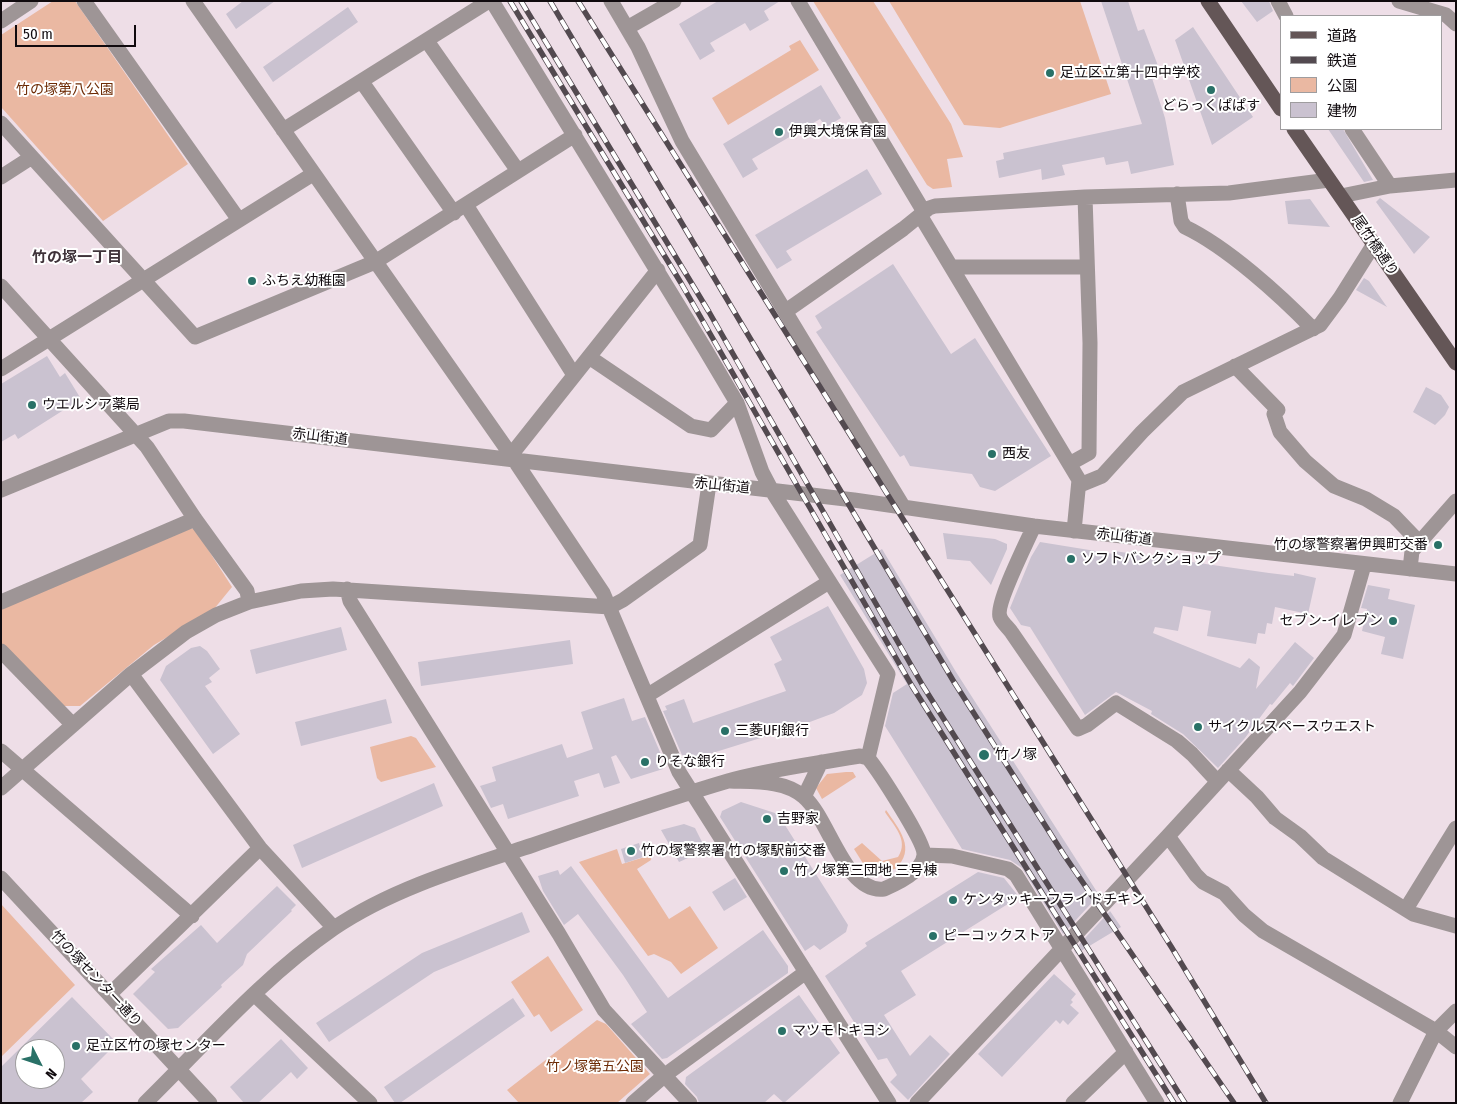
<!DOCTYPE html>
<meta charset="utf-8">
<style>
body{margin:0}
#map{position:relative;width:1457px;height:1104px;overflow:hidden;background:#eedee7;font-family:"Fira Sans Condensed","Noto Sans JP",sans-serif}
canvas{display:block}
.frame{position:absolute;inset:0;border:2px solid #100a0e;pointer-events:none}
.legend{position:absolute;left:1280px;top:15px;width:162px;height:115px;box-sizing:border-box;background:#fff;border:1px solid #9f9d9f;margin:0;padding:6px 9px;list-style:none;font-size:15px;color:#100a0e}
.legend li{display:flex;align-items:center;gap:10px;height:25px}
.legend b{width:25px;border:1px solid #9f9d9f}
.north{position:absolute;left:15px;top:1039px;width:50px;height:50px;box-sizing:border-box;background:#fff;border:1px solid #9f9d9f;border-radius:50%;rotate:131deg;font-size:14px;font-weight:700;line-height:20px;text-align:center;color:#100a0e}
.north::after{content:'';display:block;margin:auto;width:18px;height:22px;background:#297167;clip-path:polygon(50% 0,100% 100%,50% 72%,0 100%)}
.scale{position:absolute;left:15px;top:25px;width:121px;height:22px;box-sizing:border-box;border:2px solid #100a0e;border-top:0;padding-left:6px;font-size:15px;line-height:18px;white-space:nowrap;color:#100a0e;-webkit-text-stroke:4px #fff;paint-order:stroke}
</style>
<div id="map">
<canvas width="1457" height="1104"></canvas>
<div class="frame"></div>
<ul class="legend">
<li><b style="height:6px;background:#645657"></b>道路</li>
<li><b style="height:6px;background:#534a50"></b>鉄道</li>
<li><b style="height:14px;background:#eab8a2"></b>公園</li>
<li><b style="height:14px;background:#cac2d0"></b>建物</li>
</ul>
<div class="north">N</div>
<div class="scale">50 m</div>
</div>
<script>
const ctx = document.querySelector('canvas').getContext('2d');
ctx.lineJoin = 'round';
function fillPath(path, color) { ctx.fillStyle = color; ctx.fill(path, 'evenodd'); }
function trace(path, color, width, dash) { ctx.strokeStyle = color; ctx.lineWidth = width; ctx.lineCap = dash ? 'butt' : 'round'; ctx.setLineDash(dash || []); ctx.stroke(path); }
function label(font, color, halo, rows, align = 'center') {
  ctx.font = font + ' "Fira Sans Condensed","Noto Sans JP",sans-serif'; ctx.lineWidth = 4; ctx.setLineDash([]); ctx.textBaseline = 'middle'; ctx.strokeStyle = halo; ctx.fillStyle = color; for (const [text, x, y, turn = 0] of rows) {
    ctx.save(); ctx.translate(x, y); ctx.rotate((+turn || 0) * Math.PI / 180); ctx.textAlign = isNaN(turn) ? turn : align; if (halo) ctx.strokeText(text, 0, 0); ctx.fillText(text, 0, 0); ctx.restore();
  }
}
const green = new Path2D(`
 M 53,1 L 75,1 L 188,164 L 103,221 L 1,107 L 1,35 Z
 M 813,1 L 873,1 L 951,124 L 963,157 L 947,159 L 952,187 L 933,189 L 927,185 Z
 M 889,1 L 1080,1 L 1111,94 L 1000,128 L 964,125 Z
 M 800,40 L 819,70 L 728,125 L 712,98 L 791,50 L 789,46 Z
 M 187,528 L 195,529 L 232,587 L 214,609 L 154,645 L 80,706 L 63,706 L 1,646 L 1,607 Z
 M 411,736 L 416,738 L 436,767 L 381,782 L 377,778 L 370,747 Z
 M 846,772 L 853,772 L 856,777 L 822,799 L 816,788 L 827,774 Z
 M 886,810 C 899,829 917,849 895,869 L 875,872 L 864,865 L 854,849 L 862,843 L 882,861 L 898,857 C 909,840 894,826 885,812 Z
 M 617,849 L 622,864 L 651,855 L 651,860 L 637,869 L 669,919 L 690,906 L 718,948 L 681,974 L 671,962 L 654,954 L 648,956 L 579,862 Z
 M 1,904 L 75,985 L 1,1057 Z
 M 548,956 L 583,1010 L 551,1032 L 539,1014 L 534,1017 L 511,982 Z
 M 597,1020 L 606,1024 L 650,1074 L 617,1103 L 519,1103 L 507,1090 Z`);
const building = new Path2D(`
 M 243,1 L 275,1 L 236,29 L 226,14 Z
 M 718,1 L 780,1 L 764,11 L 769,20 L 750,31 L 745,23 L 710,43 L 715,51 L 700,60 L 679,24 Z
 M 1101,1 L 1128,1 L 1138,31 L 1144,29 L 1160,71 L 1151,75 L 1165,118 L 1174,165 L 1131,174 L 1128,161 L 1106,165 L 1104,157 L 1062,165 L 1065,175 L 1042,180 L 1041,169 L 999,178 L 996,161 L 1004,159 L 1003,153 L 1142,124 Z
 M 1241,1 L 1269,1 L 1273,11 L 1257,22 Z
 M 348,7 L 358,22 L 273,82 L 263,67 Z
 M 1193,27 L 1253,117 L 1212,145 L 1175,40 Z
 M 821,85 L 841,118 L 826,127 L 820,119 L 752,159 L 758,169 L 743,178 L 723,144 Z
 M 1328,129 L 1343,129 L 1373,180 L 1364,182 Z
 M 867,169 L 882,194 L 786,251 L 792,260 L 777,269 L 755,235 Z
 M 1380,198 L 1430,237 L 1414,254 L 1376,202 Z
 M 1310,199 L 1330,227 L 1288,224 L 1285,201 Z
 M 893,264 L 951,354 L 975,338 L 1051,456 L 995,491 L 980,487 L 972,474 L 910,466 L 904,455 L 900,457 L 816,332 L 822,328 L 815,316 Z
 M 1364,278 L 1369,281 L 1387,307 L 1356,290 Z
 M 47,356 L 60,377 L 65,373 L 81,399 L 18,439 L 15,434 L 1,442 L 1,384 Z
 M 1426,387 L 1441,395 L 1449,407 L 1445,415 L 1435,425 L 1413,412 Z
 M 943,533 L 995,539 L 1007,544 L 1007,549 L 991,585 L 970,561 L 947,559 Z
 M 1040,542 L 1114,554 L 1114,551 L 1269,573 L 1294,576 L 1294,573 L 1316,578 L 1308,614 L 1275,607 L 1272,624 L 1267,623 L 1265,634 L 1258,633 L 1256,644 L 1207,636 L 1211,611 L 1183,606 L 1178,631 L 1155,627 L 1153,633 L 1240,668 L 1249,658 L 1260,667 L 1256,689 L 1295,642 L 1314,658 L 1293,686 L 1290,683 L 1272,705 L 1270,704 L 1245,738 L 1218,768 L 1183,734 L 1151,714 L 1152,711 L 1116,692 L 1085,715 L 1030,627 L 1021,625 L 1010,608 L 1031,557 Z
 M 882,549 L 956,672 L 1099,895 L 1063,934 L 1022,868 L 1010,860 L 962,849 L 885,726 L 893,693 L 907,684 L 840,575 Z
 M 1368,585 L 1390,589 L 1388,599 L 1415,605 L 1403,659 L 1381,654 L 1385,637 L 1362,631 L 1367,609 L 1361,608 Z
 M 828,606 L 864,669 L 867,683 L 862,695 L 834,713 L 799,726 L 690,760 L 682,755 L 663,711 L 667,710 L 665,706 L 684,699 L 693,723 L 786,691 L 774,664 L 782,660 L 770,637 Z
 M 341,627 L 347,650 L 256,674 L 250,650 Z
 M 570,640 L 573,664 L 421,686 L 418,662 Z
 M 200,646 L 207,651 L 220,669 L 209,678 L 212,682 L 205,686 L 240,734 L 213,754 L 160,680 L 166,666 L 191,648 Z
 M 624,698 L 632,721 L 645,717 L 663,759 L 660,761 L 663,769 L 631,779 L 616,755 L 611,757 L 620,783 L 604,788 L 599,773 L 574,781 L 579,796 L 508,819 L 503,804 L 491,808 L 480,786 L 496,781 L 492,767 L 562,744 L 567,758 L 593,749 L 581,712 Z
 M 386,699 L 392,723 L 301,746 L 295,722 Z
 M 434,783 L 443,806 L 302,868 L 293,845 Z
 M 741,802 L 778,814 L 848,925 L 846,932 L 820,950 L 814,945 L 805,951 L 720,817 L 722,811 Z
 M 684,824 L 695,828 L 706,850 L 679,862 L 661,830 Z
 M 639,843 L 643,857 L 625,863 L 621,849 Z
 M 571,866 L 668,998 L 763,930 L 788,966 L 788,973 L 667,1058 L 662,1059 L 631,1024 L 647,1012 L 623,975 L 578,914 L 564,925 L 543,891 L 538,876 L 558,870 L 560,875 Z
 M 978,872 L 1004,878 L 1019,897 L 901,971 L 916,995 L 884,1015 L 910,1056 L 930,1035 L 950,1054 L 908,1100 L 890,1082 L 897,1075 L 887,1058 L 878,1060 L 825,976 L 867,946 L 865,943 Z
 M 735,878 L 747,897 L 724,911 L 712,892 Z
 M 277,886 L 296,905 L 291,910 L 292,911 L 247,954 L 243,965 L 221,985 L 222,987 L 178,1028 L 168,1029 L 133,994 L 155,972 L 151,969 L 201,925 L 217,943 Z
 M 1110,911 L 1121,927 L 1076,954 L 1074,950 Z
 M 522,912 L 530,932 L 434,972 L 329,1042 L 316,1023 L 422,953 Z
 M 1054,974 L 1076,994 L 1071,1000 L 1073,1002 L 1070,1005 L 1079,1013 L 1068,1025 L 1063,1020 L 1060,1024 L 1056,1020 L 1002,1077 L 978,1054 Z
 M 799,995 L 840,1053 L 784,1103 L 774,1094 L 764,1103 L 699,1103 L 697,1097 L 685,1084 L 686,1077 Z
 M 72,997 L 115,1041 L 110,1045 L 113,1047 L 81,1079 L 93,1092 L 81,1103 L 1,1103 L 1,1067 ZM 25,1049 L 55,1049 L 55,1079 L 25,1079 Z
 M 513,998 L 525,1016 L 400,1103 L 395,1103 L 384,1087 Z
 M 281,1039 L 308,1068 L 297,1079 L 291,1072 L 258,1103 L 244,1103 L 230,1087 Z`);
const minor = new Path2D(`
 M 84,1 L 239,220
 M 193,1 L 511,455 L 603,593 L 679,772 L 889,1103
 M 492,1 L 705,349 L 737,403 L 762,472 L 772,491 L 888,674 L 868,758
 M 611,1 L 638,47 L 682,141 L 904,508
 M 798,1 L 924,212
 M 1278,1 L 1286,16
 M 1399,1 L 1446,15 L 1456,24
 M 1,21 L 31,1
 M 627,28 L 674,1
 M 427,41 L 518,171
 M 362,82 L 454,213
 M 1,123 L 195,337 L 375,262 L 575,135
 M 283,130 L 489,1
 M 1,177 L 32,157
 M 1390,186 L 1456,180
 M 1177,194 L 1181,221 L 1185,227 C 1227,247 1280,295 1313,329
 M 1341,196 L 1390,186 L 1352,129
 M 466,205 L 574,375
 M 920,215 L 1079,480 L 1074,531
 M 953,267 L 1086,267
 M 1,286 L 147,447 L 195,519 L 247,591 L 249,602
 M 786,311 L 903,229 L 929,208 L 935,206 L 1085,197 L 1229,193 L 1329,180
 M 589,357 L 691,426 L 711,430 L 737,403
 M 1235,366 L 1278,410 L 1274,414 L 1280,432 L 1305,461 L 1334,486 L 1366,499 L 1394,516 L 1419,542
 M 1,369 L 313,174
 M 511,455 L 658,270
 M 1071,463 L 1089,453 L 1090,343 L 1085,197
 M 1080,485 L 1102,476 L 1142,432 L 1183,392 L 1320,325 L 1340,298 L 1374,244
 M 1,490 L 169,421 L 184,421 L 854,500 L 1034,526 L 1456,574
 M 1034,526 C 1027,542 995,605 1000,617 C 1002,623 1009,628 1012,633 L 1078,729 L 1087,725 L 1116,703 L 1177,741 L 1192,754 L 1217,781
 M 1410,569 L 1412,551 L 1456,501
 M 347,589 L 350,601 L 559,934 L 604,1010 L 690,1103
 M 1,602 L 195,519
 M 1,651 L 73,725
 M 131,674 L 260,848 L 334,928
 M 648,695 L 829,582
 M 1,751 L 192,916
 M 1228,770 L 1257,797 L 1275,818 L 1300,836 L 1323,858 L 1413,914 L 1456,926
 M 1,788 L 131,674 L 186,632 L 216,615 L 249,602 L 301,591 L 333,589 L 610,607 L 623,600 L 700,545 L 709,484
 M 804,797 L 821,762
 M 1168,836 L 1196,875 L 1203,882 L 1224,893 L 1244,915 L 1263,931 L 1436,1031 L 1456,1047
 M 924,855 L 952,856 L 1008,869 L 1016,875 L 1157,1103
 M 1,878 L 210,1103
 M 1406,909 L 1456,828
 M 110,994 L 260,848
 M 255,995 L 370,1103
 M 145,1103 C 206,1043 263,977 334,928 C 393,888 466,867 533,845 C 598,823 663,800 728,781 C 766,770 808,765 847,758 L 860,756 L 868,758 C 878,770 925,842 924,855 C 923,871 896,884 884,889 C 845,894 829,818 804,797 C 785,780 754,782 730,781
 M 633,1103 L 665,1075 L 806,972
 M 917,1103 L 1168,836 L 1300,692 L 1344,635 L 1364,565
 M 1073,1103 L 1126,1052
 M 1400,1103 L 1436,1031 L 1456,1011`);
const major = new Path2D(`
 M 1208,1 L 1281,109
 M 1294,129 L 1456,363`);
const rail = new Path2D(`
 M 510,1 L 681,283 L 912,686 L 1174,1103
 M 521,1 L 709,312 L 923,686 L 1185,1103
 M 550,1 L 954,682 L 1064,855 L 1234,1103
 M 578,1 L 1172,948 L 1266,1103`);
const markers = [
 [1050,73,5,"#297167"],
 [1211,90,5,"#297167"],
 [779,132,5,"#297167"],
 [252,281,5,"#297167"],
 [32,405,5,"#297167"],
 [992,454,5,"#297167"],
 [1438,545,5,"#297167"],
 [1071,559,5,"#297167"],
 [1393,621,5,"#297167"],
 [1198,727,5,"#297167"],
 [725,731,5,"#297167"],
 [984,755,6,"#297167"],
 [645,762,5,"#297167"],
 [767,819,5,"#297167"],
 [631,851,5,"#297167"],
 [784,871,5,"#297167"],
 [953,900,5,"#297167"],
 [933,936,5,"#297167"],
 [782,1031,5,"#297167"],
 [76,1046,5,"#297167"]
];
const poiNames = [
 ["足立区立第十四中学校",1060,73],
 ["どらっくぱぱす",1211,106,"center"],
 ["伊興大境保育園",789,132],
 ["ふちえ幼稚園",262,281],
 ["ウエルシア薬局",42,405],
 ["西友",1002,454],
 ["竹の塚警察署伊興町交番",1428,545,"right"],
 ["ソフトバンクショップ",1081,559],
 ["セブン-イレブン",1383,621,"right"],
 ["サイクルスペースウエスト",1208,727],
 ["三菱UFJ銀行",735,731],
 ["竹ノ塚",995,755],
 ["りそな銀行",655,762],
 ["吉野家",777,819],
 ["竹の塚警察署 竹の塚駅前交番",641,851],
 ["竹ノ塚第三団地 三号棟",794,871],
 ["ケンタッキーフライドチキン",963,900],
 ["ピーコックストア",943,936],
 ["マツモトキヨシ",792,1031],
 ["足立区竹の塚センター",86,1046]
];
const parkNames = [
 ["竹の塚第八公園",65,90],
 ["竹ノ塚第五公園",595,1067]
];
const streetNames = [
 ["尾竹橋通り",1375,246,56],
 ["赤山街道",320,437,7],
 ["赤山街道",722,486,6],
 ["赤山街道",1124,537,7],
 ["竹の塚センター通り",96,979,47]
];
const neighbourhoodNames = [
 ["竹の塚一丁目",77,258]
];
fillPath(green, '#eab8a2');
fillPath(building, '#cac2d0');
trace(minor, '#9e9596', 15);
trace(major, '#645657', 15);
trace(rail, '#534a50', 5.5);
trace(rail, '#fff', 4, [11]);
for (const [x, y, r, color] of markers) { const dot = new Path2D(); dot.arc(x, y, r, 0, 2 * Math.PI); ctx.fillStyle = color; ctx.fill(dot); trace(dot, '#fff', 2); }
label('14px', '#100a0e', '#fff', poiNames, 'left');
label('14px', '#6d2b05', '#fff', parkNames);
label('14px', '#100a0e', '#fff', streetNames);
label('bold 15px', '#3f333a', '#fff', neighbourhoodNames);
</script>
